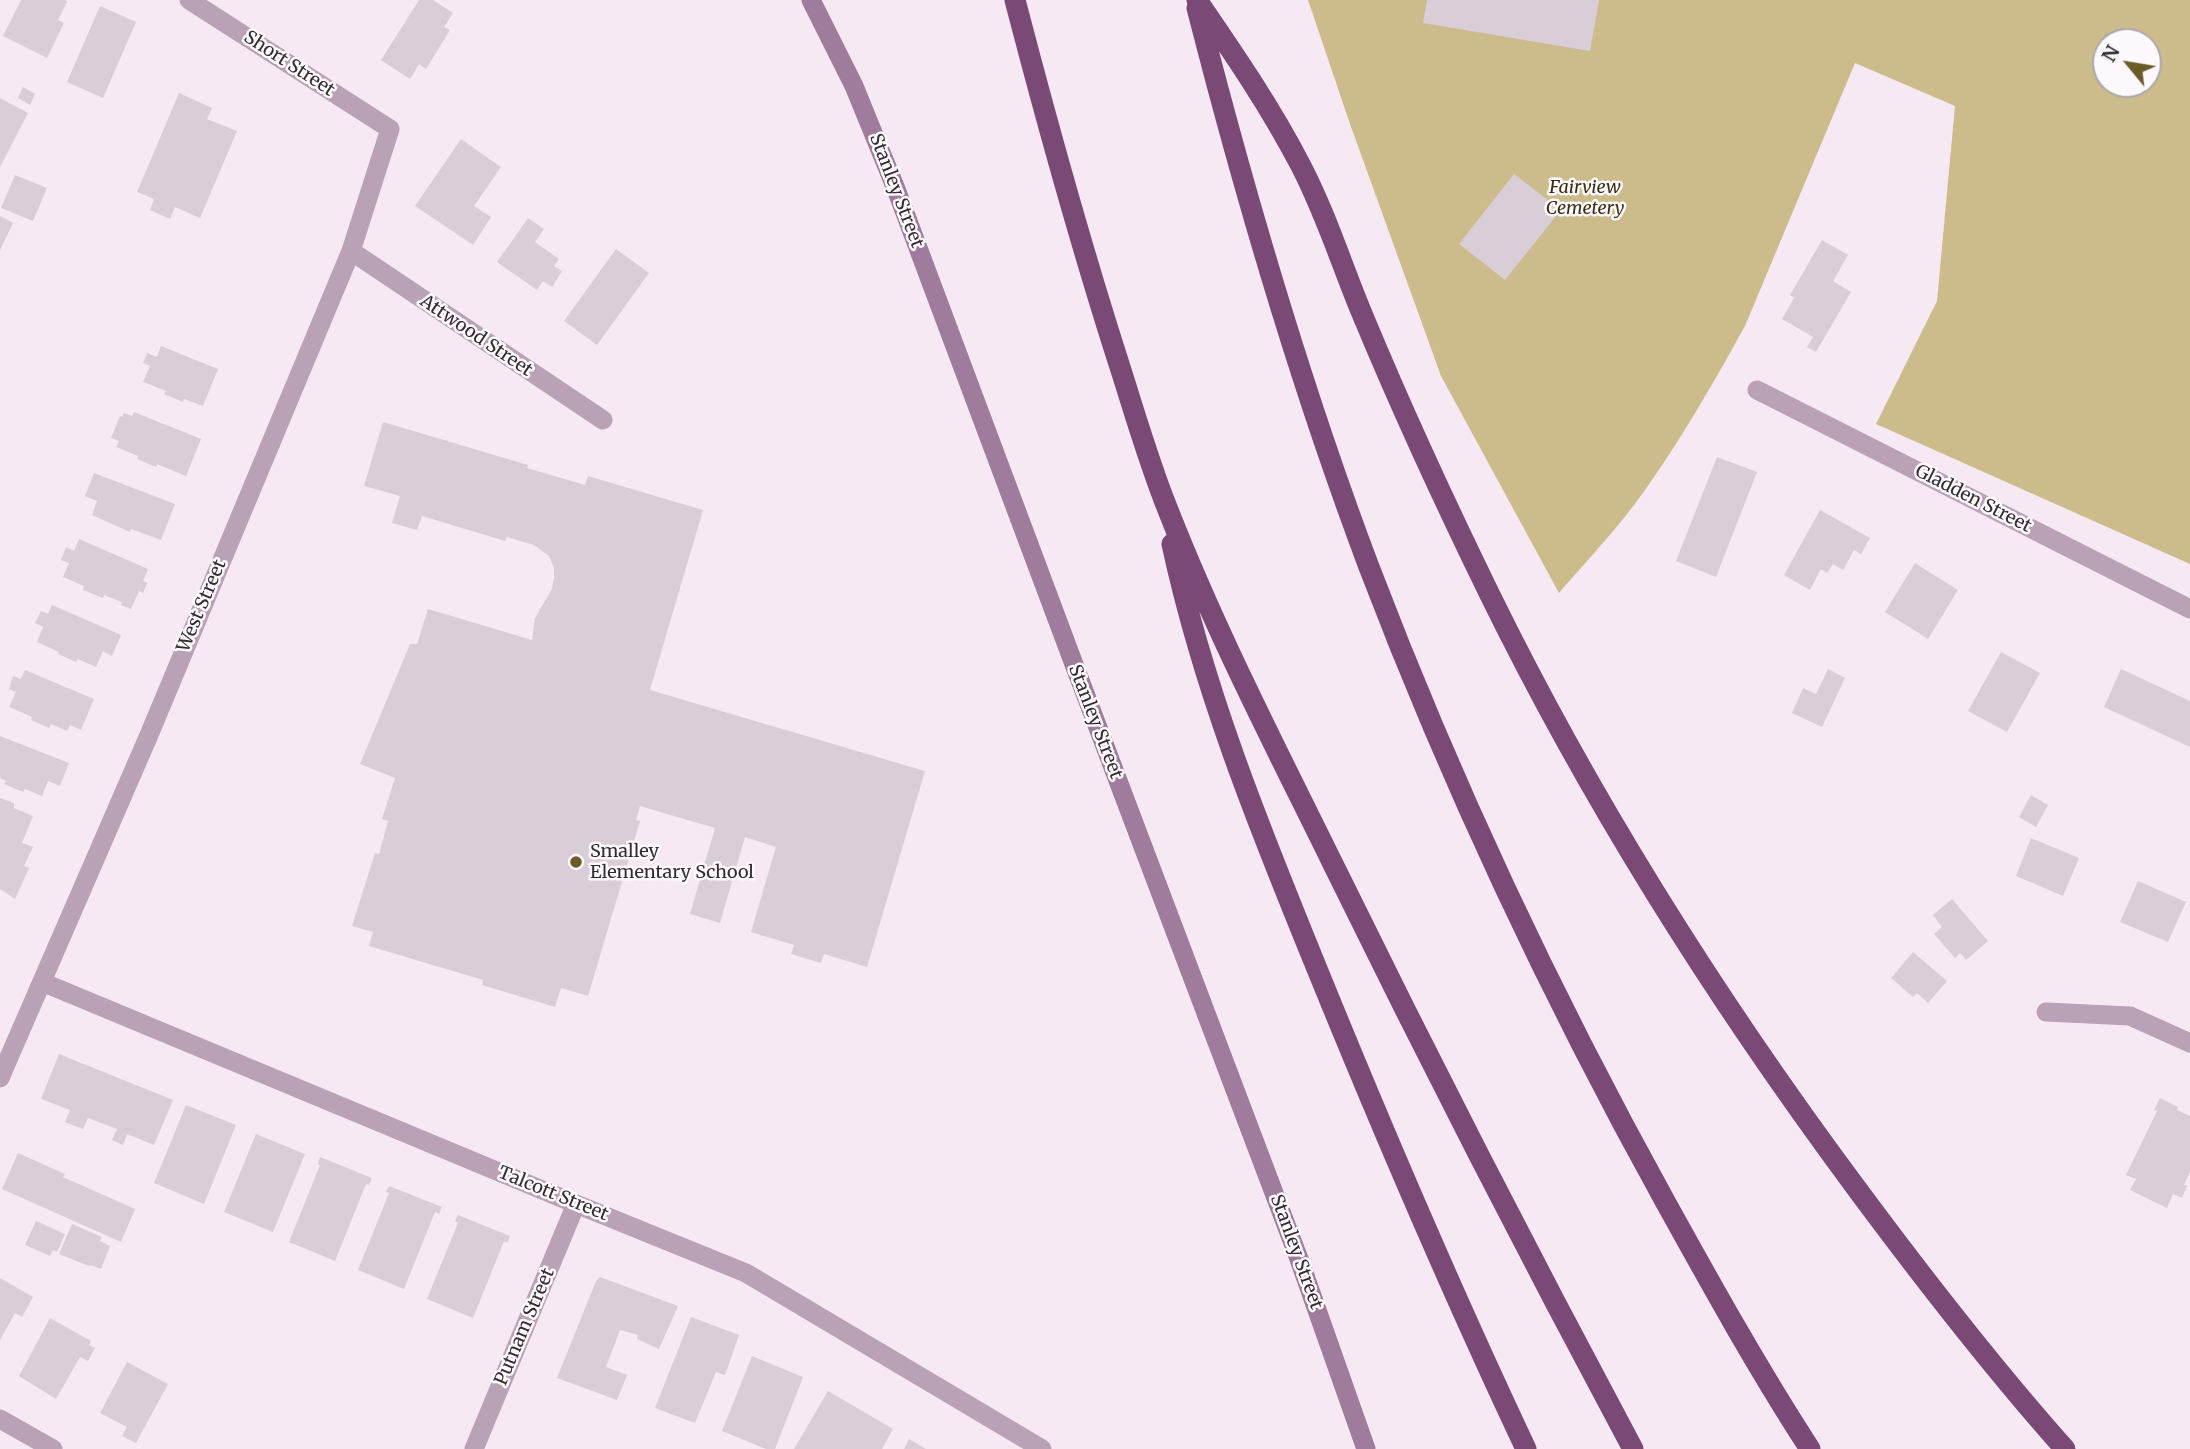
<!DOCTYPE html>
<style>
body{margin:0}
#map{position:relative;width:2190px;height:1449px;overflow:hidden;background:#f6e9f4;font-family:Merriweather,serif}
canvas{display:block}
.north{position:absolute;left:2092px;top:28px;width:70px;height:70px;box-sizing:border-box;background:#fef9fd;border:2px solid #aca7ab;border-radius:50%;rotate:300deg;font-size:19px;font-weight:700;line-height:28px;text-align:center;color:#312c30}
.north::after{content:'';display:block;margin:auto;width:24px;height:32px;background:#6b5b29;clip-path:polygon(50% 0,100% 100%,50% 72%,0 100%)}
</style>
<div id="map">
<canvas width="2190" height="1449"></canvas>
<div class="north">N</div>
</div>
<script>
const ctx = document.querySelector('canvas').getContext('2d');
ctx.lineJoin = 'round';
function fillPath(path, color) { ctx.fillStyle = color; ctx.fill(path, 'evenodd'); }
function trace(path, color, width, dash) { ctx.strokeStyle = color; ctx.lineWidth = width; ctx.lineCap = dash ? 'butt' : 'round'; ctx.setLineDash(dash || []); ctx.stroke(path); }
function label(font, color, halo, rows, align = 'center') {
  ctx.font = font + ' Merriweather,serif'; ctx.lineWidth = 5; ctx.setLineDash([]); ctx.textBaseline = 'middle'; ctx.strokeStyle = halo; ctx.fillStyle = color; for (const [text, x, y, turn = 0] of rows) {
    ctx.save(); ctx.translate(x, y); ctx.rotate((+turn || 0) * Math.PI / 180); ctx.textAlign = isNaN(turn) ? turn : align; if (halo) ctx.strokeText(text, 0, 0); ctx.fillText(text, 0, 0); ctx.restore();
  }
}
const green = new Path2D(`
 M 1308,0 L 2190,0 L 2190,564 L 1876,424 L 1937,301 L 1955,106 L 1855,63 L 1745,326 C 1714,382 1682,438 1645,490 C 1620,526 1588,559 1559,593 L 1441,376 L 1350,124 ZM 2106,42 L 2148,42 L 2148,84 L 2106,84 Z`);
const building = new Path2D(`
 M 21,0 L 65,0 L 67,2 L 58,20 L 64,23 L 47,58 L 3,36 Z
 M 419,0 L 433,0 L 453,13 L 444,27 L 450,30 L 426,69 L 419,64 L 410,79 L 381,60 Z
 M 1427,0 L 1599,0 L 1590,51 L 1423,23 Z
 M 100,6 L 136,22 L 103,98 L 67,82 Z
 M 23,87 L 35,94 L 30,105 L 18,98 Z
 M 179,93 L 212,108 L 207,119 L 237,131 L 200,218 L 175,207 L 170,219 L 150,210 L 154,199 L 137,192 Z
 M 0,98 L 28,113 L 0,167 Z
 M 461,139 L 501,167 L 474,206 L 491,217 L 473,245 L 415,206 Z
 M 1514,174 L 1561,210 L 1505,280 L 1459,244 Z
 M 15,175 L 47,188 L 33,221 L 1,208 Z
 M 0,216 L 13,223 L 0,250 Z
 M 528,218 L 544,229 L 535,242 L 559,259 L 554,266 L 562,271 L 552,287 L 543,281 L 537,290 L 497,262 Z
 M 1822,240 L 1848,255 L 1833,281 L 1851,292 L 1816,352 L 1807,347 L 1813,337 L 1782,319 L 1794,298 L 1790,295 Z
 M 616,249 L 649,273 L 597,345 L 564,321 Z
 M 161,346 L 218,369 L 203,406 L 184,399 L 183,402 L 164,394 L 166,391 L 143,382 L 150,366 L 143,363 L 147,353 L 157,357 Z
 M 134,412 L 201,439 L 186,476 L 157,464 L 156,467 L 137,459 L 138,456 L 116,447 L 119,441 L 111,438 L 120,416 L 122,417 L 124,413 L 132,416 Z
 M 383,422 L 528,465 L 527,468 L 585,485 L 588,476 L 703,510 L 650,690 L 925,771 L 867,967 L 824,954 L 821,963 L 791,954 L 794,945 L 751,932 L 776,847 L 745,837 L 720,923 L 690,914 L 715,828 L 640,806 L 636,820 L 640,821 L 588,996 L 561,988 L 555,1007 L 482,985 L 483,980 L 369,946 L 373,932 L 352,926 L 375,853 L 379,854 L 388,821 L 382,819 L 395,778 L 360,764 L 410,644 L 417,644 L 428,609 L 532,640 L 535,618 L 552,589 L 554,578 L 554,568 L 549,556 L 534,545 L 507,537 L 505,541 L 422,516 L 417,530 L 392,523 L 400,496 L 364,486 Z
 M 1717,457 L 1757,472 L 1716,577 L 1676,561 Z
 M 94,473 L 175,504 L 161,540 L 131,529 L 130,532 L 92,515 L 97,501 L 85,496 Z
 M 1820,510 L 1870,538 L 1861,554 L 1854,550 L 1843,570 L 1833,564 L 1827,573 L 1821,569 L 1810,590 L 1784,575 Z
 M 79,539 L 148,569 L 143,581 L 147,583 L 143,593 L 139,591 L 131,609 L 121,605 L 122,602 L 104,595 L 103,598 L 83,590 L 84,586 L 63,577 L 69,563 L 61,560 L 66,547 L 74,551 Z
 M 1915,563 L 1958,590 L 1928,639 L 1885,612 Z
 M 52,605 L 121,635 L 112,656 L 103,651 L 96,667 L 78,659 L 76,662 L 58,654 L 59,652 L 37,642 L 43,627 L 35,623 L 41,611 L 48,614 Z
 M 2001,652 L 2040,673 L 2007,732 L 1968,711 Z
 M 1828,669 L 1845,678 L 1822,727 L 1792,713 L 1803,688 L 1816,694 Z
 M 2121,669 L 2190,701 L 2190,747 L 2104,707 Z
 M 25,670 L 94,699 L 81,730 L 70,725 L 67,731 L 51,724 L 49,728 L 31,720 L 32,717 L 9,707 L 16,692 L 9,689 L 13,676 L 21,679 Z
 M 0,736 L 69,763 L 60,786 L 48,781 L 42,796 L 25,789 L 23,792 L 4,784 L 6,781 L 0,778 Z
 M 2031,795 L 2048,805 L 2036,827 L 2019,817 Z
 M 0,798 L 14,803 L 14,808 L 33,816 L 22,843 L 33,847 L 24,866 L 29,868 L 15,899 L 0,889 Z
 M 2031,838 L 2079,858 L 2063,896 L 2016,876 Z
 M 2138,881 L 2186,902 L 2168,942 L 2120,922 Z
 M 1952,899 L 1988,941 L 1966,960 L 1960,953 L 1955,958 L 1934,934 L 1942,927 L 1933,915 Z
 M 1913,952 L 1947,981 L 1928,1003 L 1917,993 L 1913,997 L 1891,978 Z
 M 59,1054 L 173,1100 L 154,1145 L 127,1134 L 123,1145 L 112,1140 L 117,1129 L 88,1118 L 83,1129 L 65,1122 L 70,1110 L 41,1099 Z
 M 2160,1098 L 2178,1107 L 2177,1110 L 2190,1116 L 2190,1172 L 2184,1185 L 2187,1186 L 2182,1198 L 2173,1194 L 2167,1208 L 2130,1190 L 2136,1179 L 2126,1175 L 2157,1111 L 2154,1110 Z
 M 186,1105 L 236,1125 L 204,1204 L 154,1183 Z
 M 256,1134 L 305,1154 L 273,1232 L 224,1212 Z
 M 18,1153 L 65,1174 L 63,1177 L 135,1209 L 121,1242 L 2,1189 Z
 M 320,1157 L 372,1178 L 369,1185 L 366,1184 L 335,1261 L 289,1242 L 320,1165 L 318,1164 Z
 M 389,1186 L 442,1207 L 439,1214 L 435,1212 L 404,1289 L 358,1270 L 389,1193 L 386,1192 Z
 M 458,1215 L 510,1236 L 507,1243 L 504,1241 L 473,1318 L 427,1299 L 458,1223 L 455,1221 Z
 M 36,1221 L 65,1234 L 57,1252 L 53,1250 L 50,1256 L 25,1245 Z
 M 72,1224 L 102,1237 L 100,1241 L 110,1246 L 101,1269 L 90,1265 L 89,1266 L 59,1254 Z
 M 600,1277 L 678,1306 L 659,1349 L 637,1339 L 638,1335 L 620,1330 L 606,1367 L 627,1375 L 617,1400 L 557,1378 L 596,1281 Z
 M 0,1278 L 33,1297 L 22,1317 L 15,1313 L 0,1340 Z
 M 691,1317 L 739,1335 L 725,1375 L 716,1372 L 695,1423 L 655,1408 Z
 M 50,1318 L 91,1341 L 89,1345 L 95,1348 L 88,1361 L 80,1357 L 56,1399 L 19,1376 Z
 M 752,1356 L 803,1377 L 775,1449 L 766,1449 L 722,1431 Z
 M 127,1362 L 168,1384 L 136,1443 L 122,1436 L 127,1427 L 100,1413 Z
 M 828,1391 L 893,1429 L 882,1449 L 794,1449 Z
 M 909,1439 L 926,1449 L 904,1449 Z`);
const minor = new Path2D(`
 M 351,251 L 603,420
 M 1757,390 L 2190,609
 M 42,982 L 576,1204 L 746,1273 L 1042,1449
 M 2046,1012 L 2130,1016 L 2190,1043
 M 0,1078 L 149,735 L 351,251 L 390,129 L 189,0
 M 0,1419 L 53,1449
 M 474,1449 L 576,1204`);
const secondary = new Path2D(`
 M 811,0 L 854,86 L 896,189 L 1075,667 L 1299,1259 L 1366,1449`);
const motorway = new Path2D(`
 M 1015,0 C 1047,123 1081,246 1120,367 C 1135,414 1149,463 1168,510 C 1215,630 1275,746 1332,862 C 1429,1060 1529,1255 1633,1449
 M 1197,0 C 1234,54 1271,108 1301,166 C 1326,214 1342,266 1363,316 C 1402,410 1445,503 1490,595 C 1593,805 1718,1002 1857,1189 C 1923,1278 1991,1366 2065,1449
 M 1197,8 C 1245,196 1300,384 1369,567 C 1452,785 1553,999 1666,1203 C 1712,1286 1758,1369 1810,1449
 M 1172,544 C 1203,688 1258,824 1313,959 C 1380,1124 1450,1288 1526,1449`);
const markers = [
 [576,862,7,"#6b5b29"]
];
const streetNames = [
 ["Short Street",289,64,33],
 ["Stanley Street",896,191,69],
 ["Attwood Street",476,336,34],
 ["Gladden Street",1973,499,27],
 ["West Street",202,606,-67],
 ["Stanley Street",1095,722,69],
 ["Talcott Street",553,1194,22],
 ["Stanley Street",1296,1252,70],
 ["Putnam Street",525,1327,-67]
];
const parkNames = [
 ["Fairview",1585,188],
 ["Cemetery",1585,209]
];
const poiNames = [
 ["Smalley",590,852],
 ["Elementary School",590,873]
];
fillPath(green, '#ccbc8b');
fillPath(building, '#d9cdd7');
trace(minor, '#b9a1b6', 19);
trace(secondary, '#9f7c9b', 19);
trace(motorway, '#7a4975', 21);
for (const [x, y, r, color] of markers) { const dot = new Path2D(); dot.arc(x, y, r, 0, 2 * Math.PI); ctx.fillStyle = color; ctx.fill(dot); trace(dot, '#fef9fd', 2.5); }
label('18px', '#312c30', '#fef9fd', streetNames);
label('italic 18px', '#382e0f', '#fef9fd', parkNames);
label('18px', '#312c30', '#fef9fd', poiNames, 'left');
</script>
